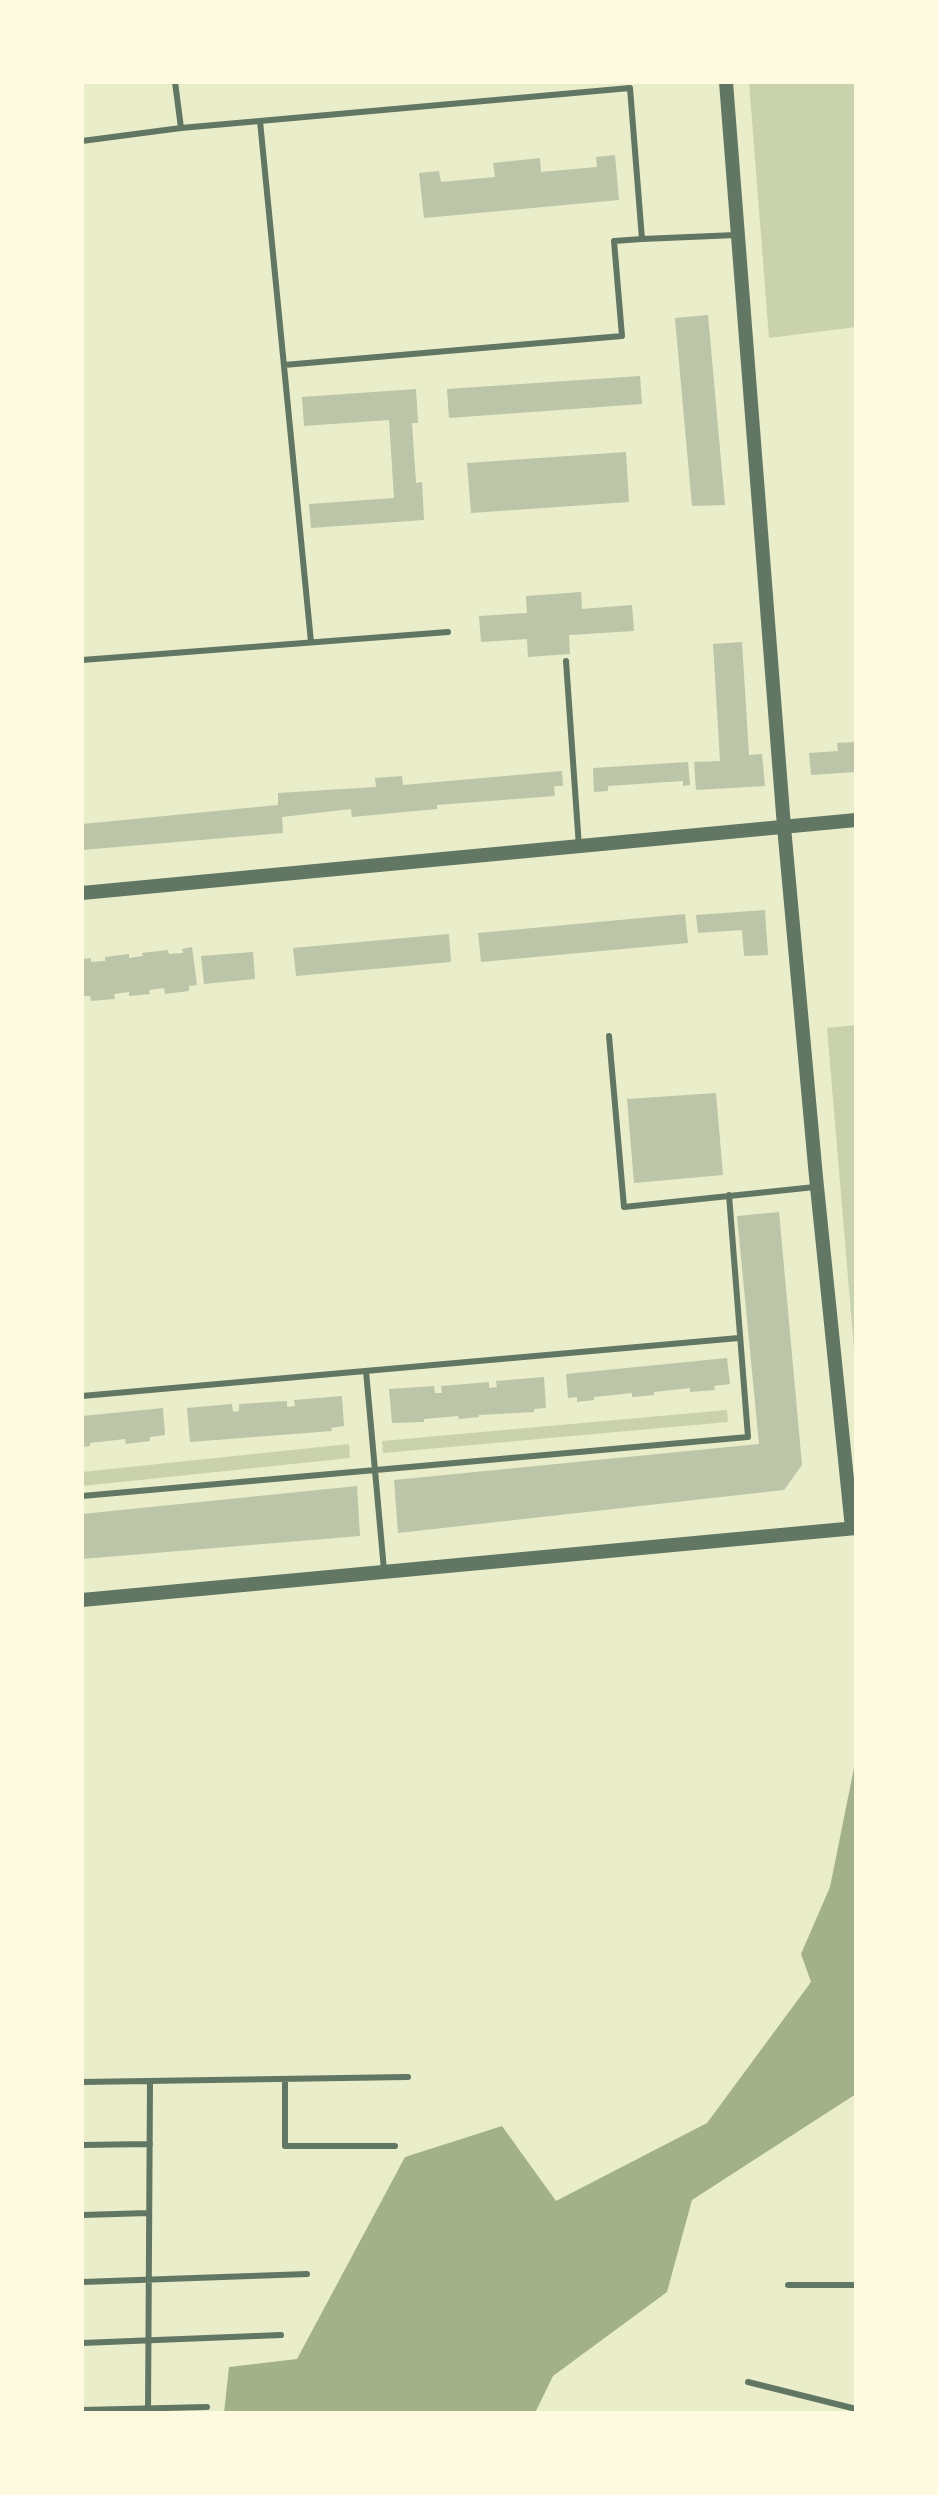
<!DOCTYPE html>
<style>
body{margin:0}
#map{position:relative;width:938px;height:2495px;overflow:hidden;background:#e9edc9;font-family:Cabin,sans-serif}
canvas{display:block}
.frame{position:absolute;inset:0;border:84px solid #fefae0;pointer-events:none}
</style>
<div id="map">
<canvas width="938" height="2495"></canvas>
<div class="frame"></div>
</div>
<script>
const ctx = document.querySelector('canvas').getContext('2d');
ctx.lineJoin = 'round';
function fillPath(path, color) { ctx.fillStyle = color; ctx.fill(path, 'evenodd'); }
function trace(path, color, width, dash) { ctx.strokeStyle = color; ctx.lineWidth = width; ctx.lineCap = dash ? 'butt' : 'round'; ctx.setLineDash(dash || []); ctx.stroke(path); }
const green = new Path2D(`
 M 749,82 L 856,82 L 856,327 L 769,338 Z
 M 856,1025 L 856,1373 L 827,1028 Z
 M 727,1410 L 728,1422 L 383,1453 L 382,1441 Z
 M 349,1444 L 350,1458 L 82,1486 L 82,1472 Z`);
const water = new Path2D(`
 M 856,1758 L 856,2094 L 692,2200 L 667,2292 L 553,2376 L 535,2413 L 224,2413 L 229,2367 L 297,2359 L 405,2157 L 502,2126 L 556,2201 L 707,2123 L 811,1982 L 801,1954 L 830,1887 Z`);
const building = new Path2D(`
 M 615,155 L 619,200 L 424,218 L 419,173 L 439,171 L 441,182 L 495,177 L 493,163 L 540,158 L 541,172 L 597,167 L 596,157 Z
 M 708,315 L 725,505 L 692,506 L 675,318 Z
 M 640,376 L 642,404 L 449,418 L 447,389 Z
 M 416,389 L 418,423 L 412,423 L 416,483 L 422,482 L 424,520 L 311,528 L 309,504 L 394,498 L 389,420 L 304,426 L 302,397 Z
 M 626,452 L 629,502 L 471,513 L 467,463 Z
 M 581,592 L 582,609 L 632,605 L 634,631 L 569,635 L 570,654 L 528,657 L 527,639 L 481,642 L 479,616 L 527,613 L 526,596 Z
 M 742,642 L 749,755 L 762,754 L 765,786 L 696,790 L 694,762 L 720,761 L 713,644 Z
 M 856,742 L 856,772 L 811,775 L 809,753 L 838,751 L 837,743 Z
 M 688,762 L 690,785 L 683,786 L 683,781 L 608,786 L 608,791 L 594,792 L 593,768 Z
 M 562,771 L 563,786 L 554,786 L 555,796 L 437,805 L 437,809 L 352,817 L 351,809 L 282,817 L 283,833 L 82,850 L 82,824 L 278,805 L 278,793 L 376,787 L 375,778 L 402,776 L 403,785 Z
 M 765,910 L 768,955 L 744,956 L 742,930 L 698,933 L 696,915 Z
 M 685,914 L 688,943 L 481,962 L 478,933 Z
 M 449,934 L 451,962 L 296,976 L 293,948 Z
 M 192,947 L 197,985 L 189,986 L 189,991 L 165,994 L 164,988 L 149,990 L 150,994 L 129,996 L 129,992 L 114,994 L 115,999 L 91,1001 L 90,996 L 82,996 L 82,959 L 91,958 L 91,962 L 105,961 L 105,957 L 129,954 L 129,958 L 143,956 L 142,953 L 168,950 L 169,954 L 183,953 L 182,949 Z
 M 253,952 L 255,979 L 204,984 L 201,956 Z
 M 716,1093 L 723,1175 L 634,1183 L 627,1099 Z
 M 779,1212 L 802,1465 L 784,1490 L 398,1533 L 394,1480 L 759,1444 L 737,1216 Z
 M 727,1358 L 730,1384 L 714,1386 L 715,1390 L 690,1392 L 690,1388 L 654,1392 L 654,1395 L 632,1397 L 632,1393 L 594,1397 L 594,1400 L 577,1402 L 577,1397 L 568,1398 L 566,1374 Z
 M 544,1377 L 546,1408 L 534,1409 L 534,1412 L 479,1415 L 479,1417 L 459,1419 L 458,1416 L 424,1419 L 424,1422 L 392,1423 L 389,1389 L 434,1386 L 435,1393 L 442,1393 L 441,1386 L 489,1382 L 489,1388 L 497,1387 L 496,1381 Z
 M 342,1396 L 344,1426 L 331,1428 L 332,1431 L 190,1442 L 187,1408 L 232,1404 L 233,1412 L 239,1411 L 239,1404 L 287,1401 L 287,1407 L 295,1406 L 294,1400 Z
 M 163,1408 L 165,1435 L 150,1437 L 150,1441 L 126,1444 L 125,1439 L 90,1443 L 90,1446 L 82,1447 L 82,1416 Z
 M 357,1486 L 360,1536 L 82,1559 L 82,1514 Z`);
const service = new Path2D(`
 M 175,82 L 181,128
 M 260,121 L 311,642
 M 82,141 L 181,128 L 630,88 L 642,239 L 736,235
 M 284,365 L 622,336 L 614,241 L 642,239
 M 82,660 L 448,632
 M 566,661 L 579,847
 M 609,1036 L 624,1207 L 815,1187
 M 366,1371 L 384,1570
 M 82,1396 L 739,1338
 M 82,1496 L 748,1437 L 729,1195
 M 285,2079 L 285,2146 L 395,2146
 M 82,2082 L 408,2077
 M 82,2145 L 150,2144
 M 82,2215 L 149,2213
 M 82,2282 L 307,2274
 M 788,2285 L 856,2285
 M 82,2343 L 281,2335
 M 748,2382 L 856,2409
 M 82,2410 L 207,2407
 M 148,2413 L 150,2081`);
const tertiary = new Path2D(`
 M 726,82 L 784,827 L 816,1177 L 852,1528
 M 82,893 L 856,820
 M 82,1600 L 856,1528`);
fillPath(green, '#cad2ad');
fillPath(water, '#a3b18a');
fillPath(building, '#bcc5a7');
trace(service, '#617663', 6);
trace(tertiary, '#617663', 14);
</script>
